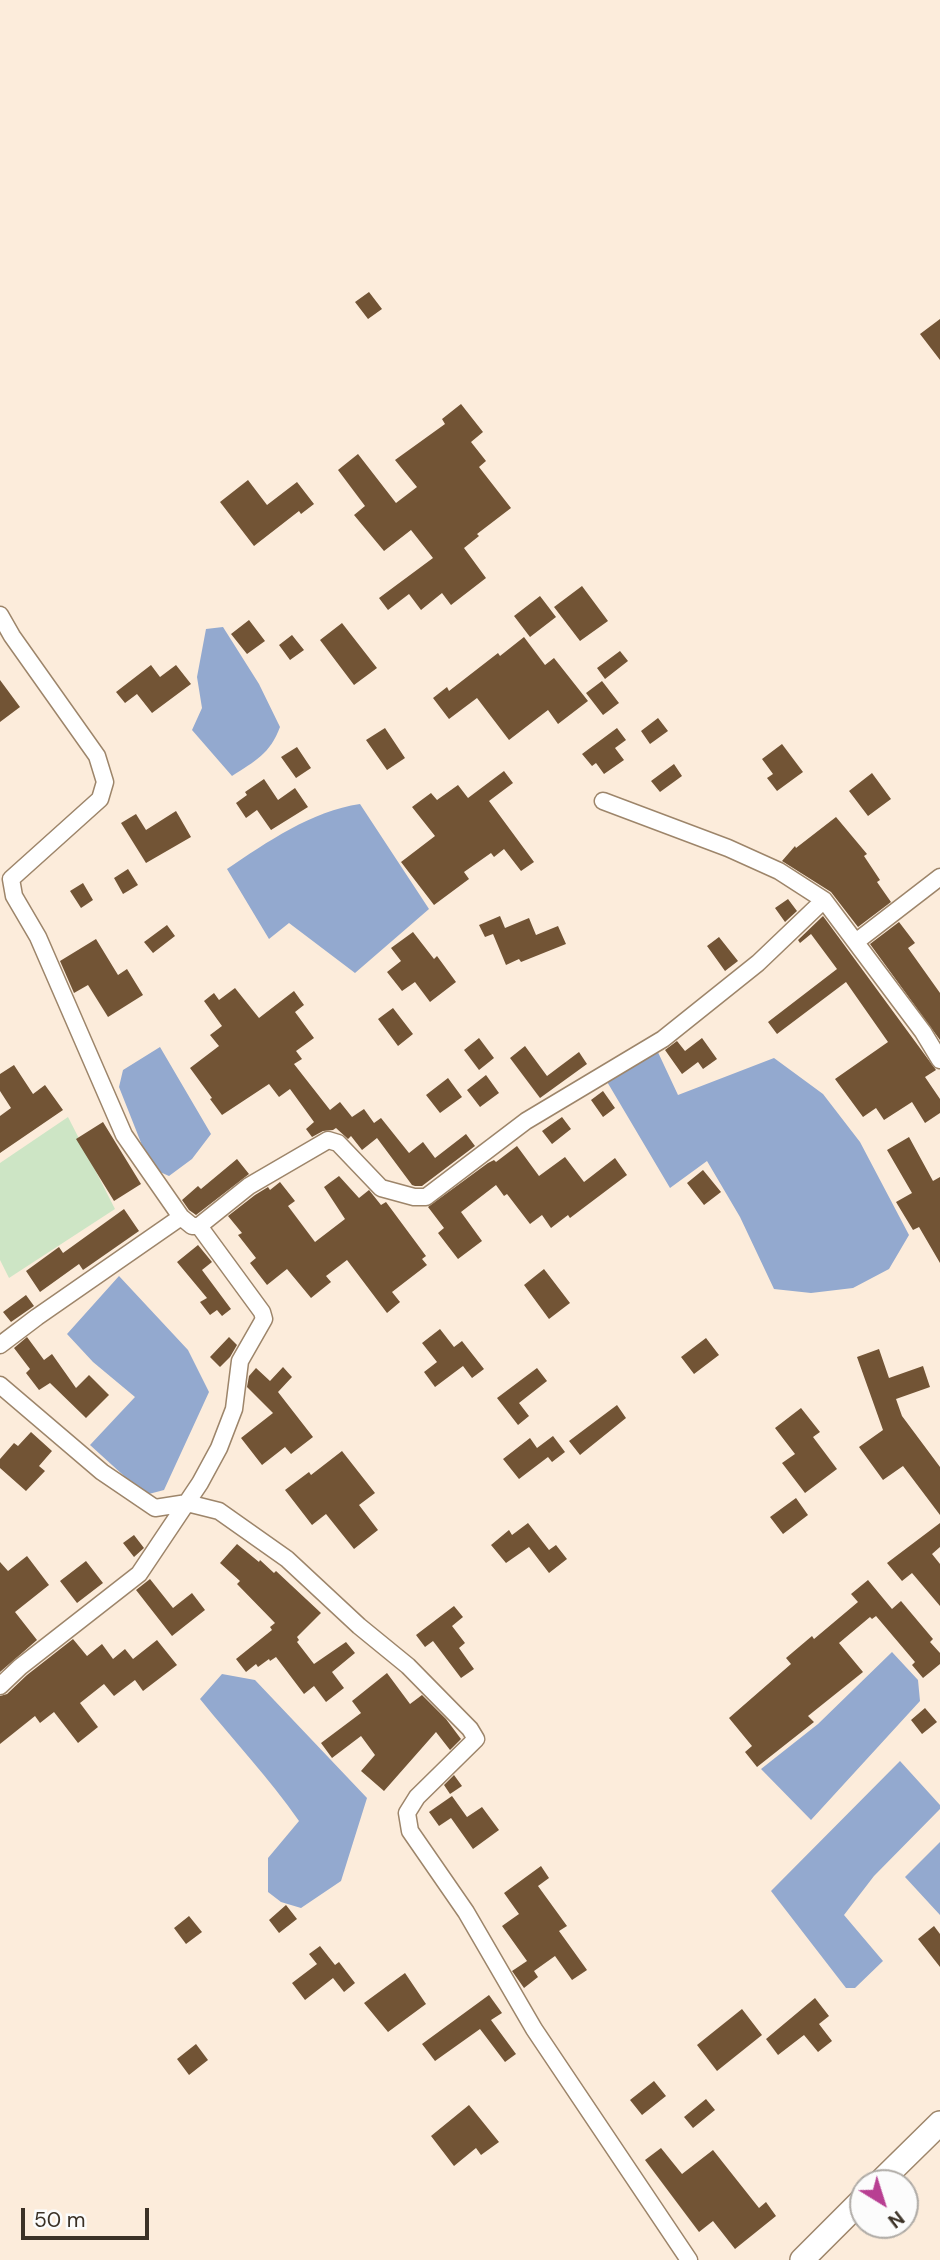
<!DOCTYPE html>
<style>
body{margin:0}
#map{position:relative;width:940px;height:2260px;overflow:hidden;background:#fcecdb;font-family:"DM Sans",sans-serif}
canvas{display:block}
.north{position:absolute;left:849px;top:2169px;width:70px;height:70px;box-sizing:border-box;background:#fcfcfc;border:2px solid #afaba6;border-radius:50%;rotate:142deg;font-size:19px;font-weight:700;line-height:28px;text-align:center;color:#3b3126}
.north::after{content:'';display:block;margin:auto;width:24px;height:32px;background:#b83f92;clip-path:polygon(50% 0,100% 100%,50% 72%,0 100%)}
.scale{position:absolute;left:21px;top:2208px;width:128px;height:32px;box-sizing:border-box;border:4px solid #3b3126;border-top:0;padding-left:9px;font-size:21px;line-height:24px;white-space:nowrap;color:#3b3126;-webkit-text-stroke:5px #fcfcfc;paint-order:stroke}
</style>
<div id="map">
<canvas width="940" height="2260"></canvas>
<div class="north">N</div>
<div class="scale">50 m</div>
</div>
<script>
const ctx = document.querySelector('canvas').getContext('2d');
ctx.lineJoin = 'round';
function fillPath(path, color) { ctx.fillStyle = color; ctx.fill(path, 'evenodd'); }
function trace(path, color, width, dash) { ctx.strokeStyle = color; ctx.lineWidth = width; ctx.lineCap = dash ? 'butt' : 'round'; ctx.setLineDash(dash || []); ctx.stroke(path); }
const green = new Path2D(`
 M 68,1117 L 115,1209 L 9,1278 L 0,1260 L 0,1163 Z`);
const water = new Path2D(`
 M 223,627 L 259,684 L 280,727 C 270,754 255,761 232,776 L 192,730 L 202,708 L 197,677 L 206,629 Z
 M 360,804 L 429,909 L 355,973 L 289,923 L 269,939 L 227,869 C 267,842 312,811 360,804 Z
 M 160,1047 L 211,1134 L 192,1159 L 169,1176 L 151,1168 L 119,1087 L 123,1070 Z
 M 656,1048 L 678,1095 L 774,1058 L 823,1094 L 860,1142 L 909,1235 L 889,1269 L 853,1288 L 811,1293 L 774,1289 L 740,1217 L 707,1161 L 670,1188 L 606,1080 Z
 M 119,1276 L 188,1350 L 209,1392 L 164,1490 L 145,1495 L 90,1445 L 135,1397 L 93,1362 L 67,1334 Z
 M 892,1652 L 918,1680 L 920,1701 L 811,1820 L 761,1769 L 818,1724 Z
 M 222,1674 L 255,1680 L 367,1798 L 341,1881 L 301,1908 L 281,1902 L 268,1892 L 268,1858 L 299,1821 C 269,1778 233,1740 200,1699 Z
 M 900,1761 L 940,1805 L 940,1809 L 874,1876 L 844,1915 L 883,1961 L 855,1988 L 846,1988 L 771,1891 Z
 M 940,1842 L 940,1915 L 905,1877 Z`);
const building = new Path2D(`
 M 369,292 L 382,309 L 368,319 L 355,302 Z
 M 940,319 L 940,360 L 920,334 Z
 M 461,404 L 483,432 L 471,442 L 486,461 L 479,467 L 511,508 L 477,534 L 479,536 L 464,548 L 486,578 L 451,605 L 442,593 L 421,610 L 409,594 L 388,610 L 379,598 L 433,558 L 411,530 L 384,551 L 354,515 L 365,506 L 338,470 L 358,454 L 396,503 L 417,487 L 395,460 L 445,424 L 442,419 Z
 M 248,480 L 267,505 L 297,482 L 314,504 L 301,514 L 299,511 L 254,546 L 220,502 Z
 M 582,586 L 608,621 L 580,641 L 554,607 Z
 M 540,596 L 556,617 L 530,637 L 514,616 Z
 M 249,620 L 265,641 L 247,654 L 231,634 Z
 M 342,623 L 377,668 L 354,685 L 320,640 Z
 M 292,635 L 304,650 L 290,660 L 279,645 Z
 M 524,637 L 545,665 L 554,658 L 588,701 L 558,724 L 548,710 L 509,740 L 477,698 L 449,719 L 433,698 L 447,687 L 449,691 L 498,653 L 500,656 Z
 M 620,651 L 628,661 L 605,679 L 597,668 Z
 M 151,665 L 160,677 L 176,665 L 191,684 L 152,713 L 137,694 L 125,703 L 116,692 Z
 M 0,680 L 20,707 L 0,722 Z
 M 602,681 L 619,703 L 603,715 L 586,693 Z
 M 658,718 L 668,731 L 650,744 L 641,731 Z
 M 385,728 L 405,758 L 387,770 L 366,740 Z
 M 617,728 L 626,740 L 615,748 L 624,760 L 604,774 L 596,763 L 592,766 L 582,754 Z
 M 782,744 L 803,772 L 777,791 L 767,778 L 773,774 L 762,759 Z
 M 297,747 L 311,768 L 296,778 L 281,757 Z
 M 674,764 L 682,776 L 660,792 L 651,781 Z
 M 504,771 L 513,783 L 489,801 L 534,862 L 521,871 L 504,849 L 494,857 L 491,853 L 464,872 L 469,879 L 434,905 L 401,862 L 435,836 L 412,807 L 431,793 L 437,800 L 458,785 L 468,798 Z
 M 872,773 L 891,799 L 868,816 L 849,791 Z
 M 264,779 L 278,800 L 295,788 L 308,807 L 271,830 L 257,810 L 246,818 L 236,803 L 247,795 L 245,792 Z
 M 176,811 L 191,837 L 146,863 L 121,823 L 136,814 L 146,830 Z
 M 836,817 L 867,854 L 864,856 L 880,880 L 877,882 L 891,902 L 858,927 L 831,892 L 782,861 L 795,846 L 796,848 Z
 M 128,869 L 138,885 L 123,894 L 114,878 Z
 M 83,883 L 93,900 L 81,908 L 70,891 Z
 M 788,899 L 797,911 L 785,922 L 775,908 Z
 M 500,916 L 505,928 L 529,918 L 536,935 L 558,926 L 566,944 L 521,962 L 519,959 L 506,965 L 493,934 L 485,937 L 479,925 Z
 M 823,916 L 936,1070 L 925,1077 L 940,1099 L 940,1113 L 925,1123 L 912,1102 L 884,1120 L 876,1108 L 863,1117 L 835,1079 L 888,1042 L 846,982 L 777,1034 L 768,1022 L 837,969 L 811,934 L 800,943 L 798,940 Z
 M 899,922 L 915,943 L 908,948 L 940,993 L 940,1040 L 870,944 Z
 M 167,925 L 175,936 L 153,953 L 144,942 Z
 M 413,932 L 434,959 L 437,956 L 456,982 L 430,1002 L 415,982 L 402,991 L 387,972 L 401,961 L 391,948 Z
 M 719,937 L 738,961 L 725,971 L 707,946 Z
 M 96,939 L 118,975 L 127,969 L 143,995 L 108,1017 L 88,985 L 74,993 L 60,961 Z
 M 235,988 L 259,1018 L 294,991 L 304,1005 L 295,1012 L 314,1038 L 296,1051 L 302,1059 L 294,1064 L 330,1110 L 340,1102 L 352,1117 L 364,1109 L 374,1123 L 381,1118 L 409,1153 L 423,1142 L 435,1158 L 466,1134 L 475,1146 L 422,1186 L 415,1186 L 412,1185 L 377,1138 L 362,1150 L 351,1136 L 348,1139 L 336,1128 L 333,1130 L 323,1131 L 312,1137 L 306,1129 L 314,1122 L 290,1089 L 279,1097 L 269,1084 L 222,1115 L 210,1099 L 212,1098 L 190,1068 L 219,1046 L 210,1035 L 222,1026 L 204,1001 L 214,993 L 219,1000 Z
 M 393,1008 L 413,1034 L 398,1046 L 378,1019 Z
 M 479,1038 L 494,1058 L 479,1070 L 464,1050 Z
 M 702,1038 L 717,1059 L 703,1069 L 698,1062 L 682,1074 L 665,1050 L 677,1041 L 685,1051 Z
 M 525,1046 L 547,1076 L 579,1052 L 587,1064 L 540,1098 L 510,1058 Z
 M 14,1065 L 33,1094 L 45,1085 L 63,1110 L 0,1153 L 0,1116 L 11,1108 L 0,1091 L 0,1074 Z
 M 486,1075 L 499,1093 L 480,1107 L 467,1090 Z
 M 448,1078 L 462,1097 L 440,1113 L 426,1095 Z
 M 603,1091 L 615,1108 L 603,1117 L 591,1100 Z
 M 562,1117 L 571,1129 L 552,1144 L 542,1131 Z
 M 103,1122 L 141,1184 L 114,1201 L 76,1139 Z
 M 909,1137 L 933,1181 L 940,1177 L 940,1263 L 919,1227 L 913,1230 L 896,1202 L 912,1193 L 887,1150 Z
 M 517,1146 L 539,1176 L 565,1157 L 584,1182 L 615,1158 L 627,1175 L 570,1218 L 568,1215 L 551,1228 L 542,1215 L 530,1224 L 507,1194 L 504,1196 L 496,1185 L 461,1212 L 482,1241 L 458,1259 L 438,1233 L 444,1228 L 428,1207 L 488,1163 L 494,1160 L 496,1162 Z
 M 237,1159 L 249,1174 L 196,1215 L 189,1210 L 182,1200 L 198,1186 L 201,1189 Z
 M 703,1170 L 721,1192 L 704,1205 L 687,1183 Z
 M 339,1176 L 359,1198 L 369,1190 L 381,1205 L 386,1202 L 426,1256 L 422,1259 L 427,1265 L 392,1292 L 400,1302 L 387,1313 L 347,1260 L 326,1276 L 331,1282 L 311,1298 L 287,1269 L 267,1285 L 250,1263 L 256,1258 L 238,1235 L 242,1233 L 228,1216 L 255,1195 L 268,1187 L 270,1190 L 280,1182 L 295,1201 L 288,1206 L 315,1242 L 345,1219 L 324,1187 Z
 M 124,1209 L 139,1231 L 83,1270 L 79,1264 L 40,1292 L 26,1271 L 59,1247 L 63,1253 Z
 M 198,1245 L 212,1262 L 202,1270 L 231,1309 L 222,1316 L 217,1310 L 210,1315 L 200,1302 L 207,1298 L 177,1262 Z
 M 544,1269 L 570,1303 L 549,1319 L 524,1285 Z
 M 26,1295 L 34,1306 L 11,1322 L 3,1312 Z
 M 440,1329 L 454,1347 L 462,1341 L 484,1369 L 472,1378 L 463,1366 L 435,1387 L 424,1372 L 437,1362 L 422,1343 Z
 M 27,1337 L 44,1360 L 52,1354 L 76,1388 L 89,1375 L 109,1395 L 86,1418 L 50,1383 L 39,1390 L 26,1373 L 30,1369 L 14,1348 Z
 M 229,1337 L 237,1345 L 230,1357 L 220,1367 L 210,1357 Z
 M 706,1338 L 719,1355 L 694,1374 L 681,1357 Z
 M 879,1349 L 889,1378 L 923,1366 L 930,1387 L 896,1399 L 902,1416 L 940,1467 L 940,1515 L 903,1466 L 883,1480 L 859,1447 L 883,1430 L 857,1357 Z
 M 283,1367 L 292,1377 L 278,1392 L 313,1437 L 291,1454 L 285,1447 L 262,1465 L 241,1438 L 273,1413 L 247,1387 L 249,1376 L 256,1368 L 270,1381 Z
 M 537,1368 L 547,1381 L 519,1403 L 529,1416 L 518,1425 L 497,1398 Z
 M 617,1405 L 626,1418 L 580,1455 L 569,1441 Z
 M 801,1408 L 820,1432 L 813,1437 L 837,1469 L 805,1493 L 782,1463 L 795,1454 L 775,1428 Z
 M 31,1432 L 52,1451 L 39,1466 L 45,1471 L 26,1491 L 0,1468 L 0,1459 L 14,1443 L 18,1446 Z
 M 553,1436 L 565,1452 L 552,1462 L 548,1457 L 519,1479 L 503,1459 L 530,1438 L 537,1448 Z
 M 342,1451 L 375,1493 L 359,1505 L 378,1530 L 354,1549 L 326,1514 L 312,1525 L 285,1490 L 309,1472 L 311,1475 Z
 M 796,1498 L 808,1515 L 783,1534 L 770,1517 Z
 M 528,1523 L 549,1550 L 556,1545 L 567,1559 L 549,1573 L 529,1547 L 506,1563 L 491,1545 L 509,1530 L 512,1535 Z
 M 940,1523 L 940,1547 L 932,1554 L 940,1564 L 940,1606 L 912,1573 L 902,1581 L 887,1563 Z
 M 134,1535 L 144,1548 L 134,1557 L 123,1543 Z
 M 237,1544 L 259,1562 L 260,1560 L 274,1573 L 276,1571 L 321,1613 L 297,1637 L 299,1640 L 297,1642 L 314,1664 L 346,1642 L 355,1653 L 332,1672 L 344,1688 L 326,1702 L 314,1686 L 304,1694 L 276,1657 L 270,1661 L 269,1659 L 258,1667 L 256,1664 L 246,1672 L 236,1659 L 272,1630 L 270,1627 L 275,1623 L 237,1584 L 240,1581 L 220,1563 Z
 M 27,1556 L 49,1585 L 15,1612 L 37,1640 L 0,1672 L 0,1562 L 8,1571 Z
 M 86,1561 L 103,1583 L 77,1603 L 60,1581 Z
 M 150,1579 L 173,1608 L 192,1593 L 205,1610 L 172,1636 L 136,1590 Z
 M 868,1580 L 892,1609 L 901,1601 L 933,1639 L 930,1642 L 940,1653 L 940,1664 L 923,1678 L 912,1665 L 915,1662 L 876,1616 L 872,1619 L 870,1617 L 839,1643 L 863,1672 L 808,1716 L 814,1722 L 757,1767 L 745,1752 L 752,1746 L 729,1718 L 791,1664 L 786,1658 L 812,1636 L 814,1639 L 858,1602 L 851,1594 Z
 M 454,1606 L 463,1617 L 452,1626 L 465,1643 L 459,1648 L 474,1669 L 461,1678 L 433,1641 L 425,1647 L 416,1635 Z
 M 73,1639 L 87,1656 L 102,1644 L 113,1659 L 125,1649 L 133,1659 L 157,1640 L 177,1665 L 143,1691 L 135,1680 L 114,1696 L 104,1684 L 80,1703 L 98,1727 L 78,1743 L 54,1712 L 40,1723 L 35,1716 L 0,1744 L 0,1696 L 7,1694 L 27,1675 Z
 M 387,1673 L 410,1704 L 422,1695 L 446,1719 L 461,1739 L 450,1750 L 436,1732 L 384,1791 L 361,1771 L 375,1755 L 361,1736 L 332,1758 L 321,1743 L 361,1713 L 352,1701 Z
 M 925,1708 L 937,1722 L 922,1734 L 911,1720 Z
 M 454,1775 L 462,1786 L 450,1794 L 444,1785 Z
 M 452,1796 L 467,1817 L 482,1807 L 499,1830 L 473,1849 L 451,1818 L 439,1826 L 429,1812 Z
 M 541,1866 L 549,1878 L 538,1886 L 567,1926 L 559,1931 L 587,1970 L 572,1980 L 555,1956 L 534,1971 L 538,1977 L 524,1988 L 512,1971 L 527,1961 L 502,1926 L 519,1914 L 504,1893 Z
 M 286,1905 L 297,1919 L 279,1933 L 269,1920 Z
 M 189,1916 L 202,1932 L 186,1944 L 174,1928 Z
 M 934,1926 L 940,1934 L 940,1967 L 918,1939 Z
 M 320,1946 L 335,1965 L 339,1962 L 355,1983 L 344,1992 L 333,1978 L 305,2000 L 292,1983 L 317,1964 L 309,1954 Z
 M 405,1973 L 426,2004 L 388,2032 L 364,2003 Z
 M 489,1995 L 502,2013 L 491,2020 L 516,2054 L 505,2062 L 480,2029 L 435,2061 L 422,2044 Z
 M 815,1998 L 829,2016 L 819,2024 L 832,2041 L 818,2052 L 804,2035 L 778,2055 L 766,2039 Z
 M 742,2009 L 762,2035 L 717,2071 L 697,2045 Z
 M 196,2044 L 208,2060 L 189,2075 L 177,2059 Z
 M 654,2081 L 666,2096 L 642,2115 L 630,2100 Z
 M 706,2099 L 715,2110 L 693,2128 L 684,2117 Z
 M 469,2105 L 499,2142 L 481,2155 L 476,2148 L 454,2166 L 431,2136 Z
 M 661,2148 L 682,2174 L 713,2150 L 759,2208 L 766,2202 L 776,2216 L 735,2249 L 713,2221 L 699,2232 L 645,2160 Z`);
const street = new Path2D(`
 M 0,615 L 12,636 L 97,756 L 105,782 L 100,799 L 11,879 L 14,896 L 38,937 L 124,1135 L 181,1217 L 192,1226 L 199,1226 L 262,1312 L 264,1319 L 240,1361 L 234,1409 L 219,1448 L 200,1483 L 139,1574 L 20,1667 L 0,1686
 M 603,801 L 728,848 L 779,871 L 824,900 L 923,1032 L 940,1060
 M 857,941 L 940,877
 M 199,1226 L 249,1186 L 328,1140 L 338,1143 L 381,1188 L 414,1197 L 426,1197 L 526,1121 L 663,1039 L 758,963 L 824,900
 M 0,1345 L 37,1317 L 181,1217
 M 0,1385 L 102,1472 L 155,1508 L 187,1503 L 219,1511 L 287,1559 L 359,1626 L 408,1666 L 470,1729 L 476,1739 L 417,1797 L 407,1813 L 410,1831 L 466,1912 L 534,2029 L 689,2260`);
const secondary = new Path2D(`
 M 879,2183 L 940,2123
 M 802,2260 L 863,2199`);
fillPath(green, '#cde5c5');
fillPath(water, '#93a9cf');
fillPath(building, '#725435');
trace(street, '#9d856a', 19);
trace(secondary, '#9d856a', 26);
trace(street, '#fff', 16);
trace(secondary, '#fff', 23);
</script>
